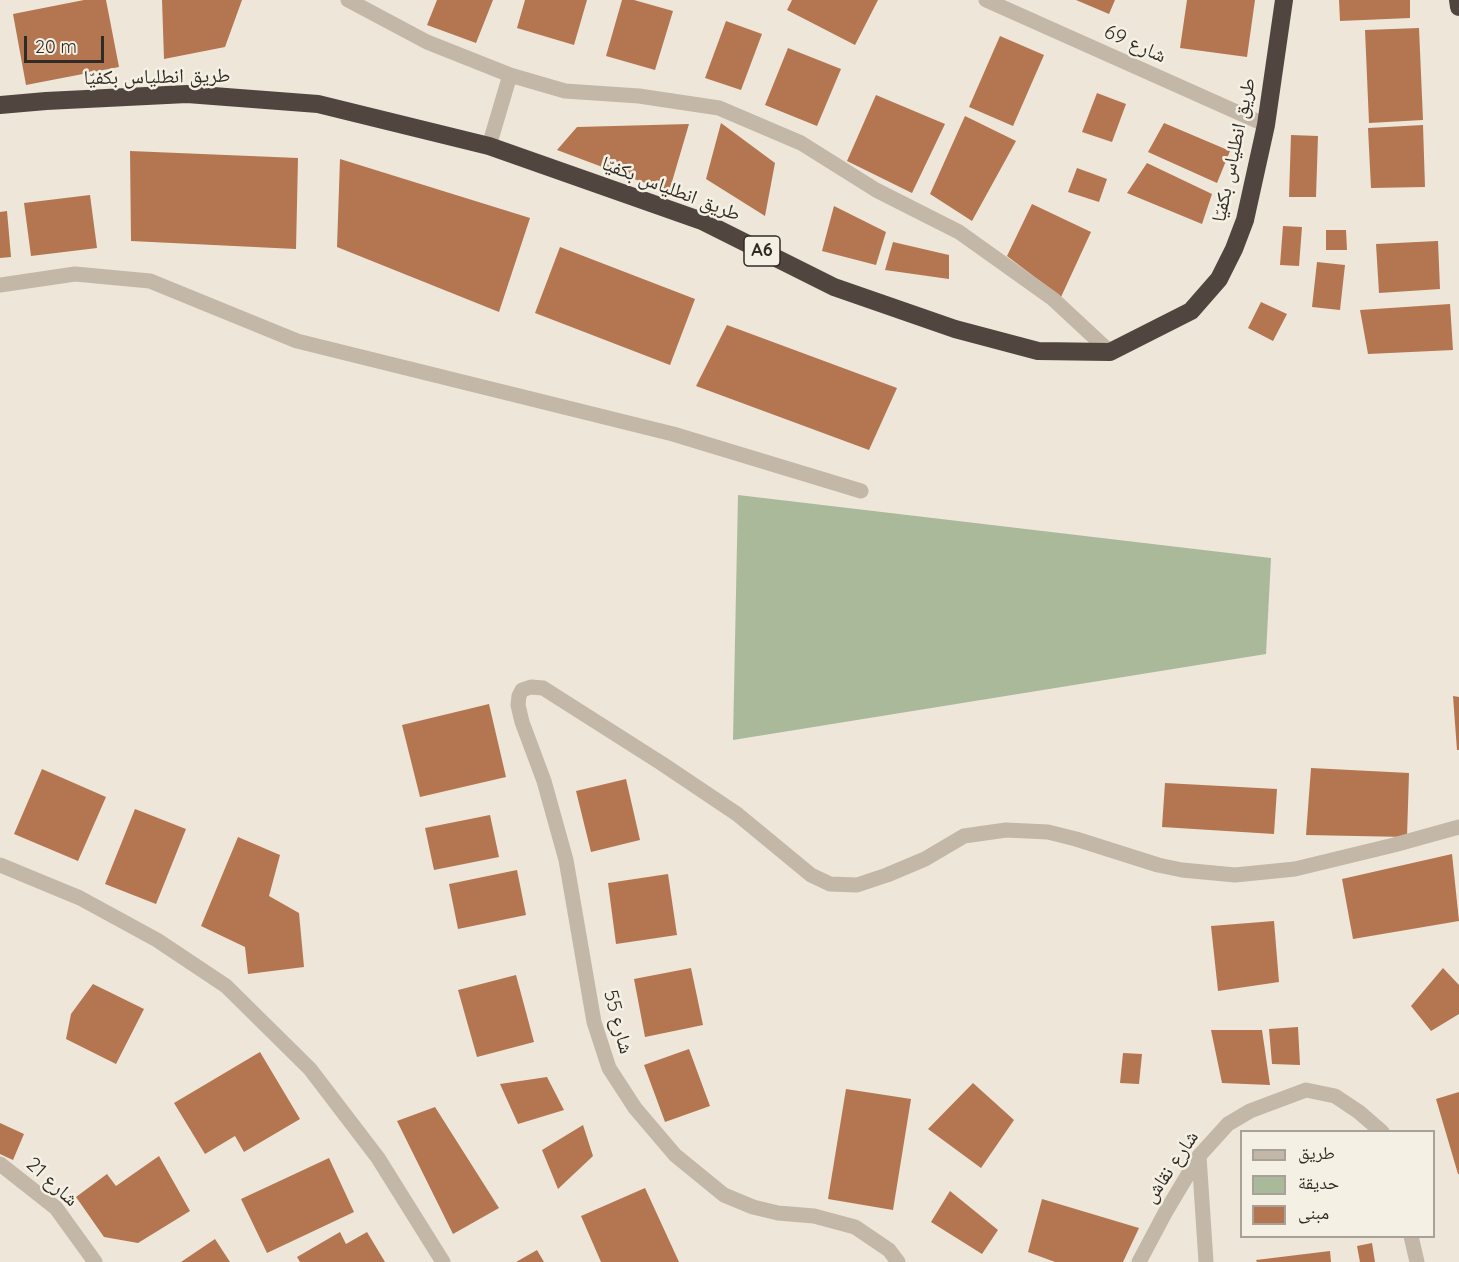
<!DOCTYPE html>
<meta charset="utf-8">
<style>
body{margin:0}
#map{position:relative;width:1459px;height:1262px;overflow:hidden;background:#ede6d9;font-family:Quicksand,"Noto Naskh Arabic",sans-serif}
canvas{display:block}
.legend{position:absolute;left:1240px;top:1130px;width:195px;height:108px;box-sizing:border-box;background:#f5f0e4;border:2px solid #a7a198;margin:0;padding:8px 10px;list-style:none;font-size:18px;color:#312b26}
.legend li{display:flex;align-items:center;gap:12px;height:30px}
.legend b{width:30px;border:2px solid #a7a198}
.scale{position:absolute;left:24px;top:36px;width:80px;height:27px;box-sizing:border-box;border:3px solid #312b26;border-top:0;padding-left:8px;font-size:18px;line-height:21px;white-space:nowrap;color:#312b26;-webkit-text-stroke:4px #f5f0e4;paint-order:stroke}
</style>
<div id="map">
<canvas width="1459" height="1262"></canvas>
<ul class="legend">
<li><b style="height:8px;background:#c3b7a7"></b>طريق</li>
<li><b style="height:16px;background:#abb99b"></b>حديقة</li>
<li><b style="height:16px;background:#b47650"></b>مبنى</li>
</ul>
<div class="scale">20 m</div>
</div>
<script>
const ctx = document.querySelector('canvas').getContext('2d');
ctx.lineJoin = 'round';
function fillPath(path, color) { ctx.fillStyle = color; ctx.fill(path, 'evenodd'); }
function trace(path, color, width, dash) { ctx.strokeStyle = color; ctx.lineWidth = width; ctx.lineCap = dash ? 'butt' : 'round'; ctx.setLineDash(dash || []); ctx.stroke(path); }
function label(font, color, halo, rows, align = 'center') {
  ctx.font = font + ' Quicksand,"Noto Naskh Arabic",sans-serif'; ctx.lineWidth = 5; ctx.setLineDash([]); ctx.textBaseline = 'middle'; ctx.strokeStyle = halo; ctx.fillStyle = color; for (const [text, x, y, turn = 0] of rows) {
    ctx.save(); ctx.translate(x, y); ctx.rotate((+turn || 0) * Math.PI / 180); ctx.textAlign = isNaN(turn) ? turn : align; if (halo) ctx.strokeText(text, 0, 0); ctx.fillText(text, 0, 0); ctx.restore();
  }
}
const green = new Path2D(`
 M 738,495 L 1271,558 L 1266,654 L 733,740 Z`);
const building = new Path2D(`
 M 84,0 L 106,0 L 119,67 L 26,85 L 13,14 Z
 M 162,0 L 242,0 L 225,47 L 164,59 Z
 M 437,0 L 493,0 L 476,43 L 427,25 Z
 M 525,0 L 587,0 L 574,45 L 517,28 Z
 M 622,0 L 634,0 L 673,11 L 655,70 L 606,56 Z
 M 792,0 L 878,0 L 855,45 L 787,10 Z
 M 1076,0 L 1115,0 L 1109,14 Z
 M 1187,0 L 1255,0 L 1247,57 L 1180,48 Z
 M 1339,0 L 1410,0 L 1410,18 L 1340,21 Z
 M 726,21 L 762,34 L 741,90 L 705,78 Z
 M 1419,28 L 1423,120 L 1369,123 L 1365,30 Z
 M 1000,36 L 1044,55 L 1013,126 L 969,107 Z
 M 788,48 L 841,69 L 817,126 L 765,105 Z
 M 1097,93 L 1126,104 L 1112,142 L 1082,132 Z
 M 876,95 L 945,124 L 912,193 L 847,161 Z
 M 965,116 L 1016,141 L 972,221 L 930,194 Z
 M 721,123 L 775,163 L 765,216 L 706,179 Z
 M 1164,123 L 1230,151 L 1217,183 L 1148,152 Z
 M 689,124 L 669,192 L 557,150 L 577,127 Z
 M 1423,125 L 1425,187 L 1371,188 L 1368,128 Z
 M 1291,135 L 1318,136 L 1316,197 L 1289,197 Z
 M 130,151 L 298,158 L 296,249 L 131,241 Z
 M 340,159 L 530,218 L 499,312 L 337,247 Z
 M 1147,163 L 1212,194 L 1202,224 L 1127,193 Z
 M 1077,168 L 1107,179 L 1099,202 L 1068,192 Z
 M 90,195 L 97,248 L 31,256 L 24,203 Z
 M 1032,204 L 1091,232 L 1061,297 L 1007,256 Z
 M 834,206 L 886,232 L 876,265 L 822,251 Z
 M 7,211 L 11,257 L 0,258 L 0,212 Z
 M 1283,226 L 1302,227 L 1299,266 L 1280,265 Z
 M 1326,230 L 1346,230 L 1347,250 L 1326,250 Z
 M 1438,241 L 1440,289 L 1379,293 L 1376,244 Z
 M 893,242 L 949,255 L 949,279 L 885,270 Z
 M 560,247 L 695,299 L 670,365 L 535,313 Z
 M 1317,262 L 1345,265 L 1340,310 L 1312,307 Z
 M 1261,302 L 1287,314 L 1273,341 L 1248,328 Z
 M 1450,304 L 1453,350 L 1368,354 L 1360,310 Z
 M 727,325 L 897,388 L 869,450 L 696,386 Z
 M 1453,696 L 1459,697 L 1459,750 L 1457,750 Z
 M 489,704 L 506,777 L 420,797 L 402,725 Z
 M 1311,768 L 1409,773 L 1407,837 L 1306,835 Z
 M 42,769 L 106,797 L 78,861 L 14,834 Z
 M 626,779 L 640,840 L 591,852 L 576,791 Z
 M 1165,783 L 1277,789 L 1274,834 L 1162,827 Z
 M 135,809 L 186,829 L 156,904 L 105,884 Z
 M 490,815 L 499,857 L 434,870 L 425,828 Z
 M 238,837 L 280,855 L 269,896 L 299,913 L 304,967 L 248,974 L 245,947 L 201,926 Z
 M 1452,854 L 1459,921 L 1353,939 L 1342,879 Z
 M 517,870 L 526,915 L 458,929 L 449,884 Z
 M 668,874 L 677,935 L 616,944 L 608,883 Z
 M 1274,921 L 1279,982 L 1218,991 L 1211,926 Z
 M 691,968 L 703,1025 L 645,1037 L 634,979 Z
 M 1443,968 L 1459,985 L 1459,1014 L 1431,1031 L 1411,1006 Z
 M 516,975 L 534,1042 L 477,1057 L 458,990 Z
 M 93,984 L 144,1009 L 116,1064 L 66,1039 L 71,1014 Z
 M 1298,1027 L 1300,1065 L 1272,1064 L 1269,1029 Z
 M 1211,1030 L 1262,1030 L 1270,1085 L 1222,1083 Z
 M 689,1049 L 710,1106 L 665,1122 L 644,1065 Z
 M 260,1052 L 300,1119 L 244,1152 L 235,1136 L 205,1154 L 174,1103 Z
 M 1123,1053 L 1142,1054 L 1139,1084 L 1120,1083 Z
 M 547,1077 L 564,1110 L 518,1124 L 500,1084 Z
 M 973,1083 L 1014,1120 L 981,1168 L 928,1129 Z
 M 846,1089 L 911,1099 L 893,1210 L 828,1199 Z
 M 1459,1092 L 1459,1174 L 1458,1174 L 1436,1099 Z
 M 435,1107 L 499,1208 L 453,1234 L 397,1121 Z
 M 0,1123 L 24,1134 L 13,1160 L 0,1154 Z
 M 583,1125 L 593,1156 L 558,1189 L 542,1150 Z
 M 159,1156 L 190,1211 L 138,1243 L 104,1237 L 76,1197 L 107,1174 L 116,1186 Z
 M 329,1158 L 354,1212 L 267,1253 L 241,1199 Z
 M 645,1188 L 679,1262 L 601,1262 L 581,1216 Z
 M 950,1191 L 998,1230 L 982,1254 L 931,1222 Z
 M 1042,1199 L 1139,1228 L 1123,1262 L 1055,1262 L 1028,1252 Z
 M 340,1232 L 346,1244 L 367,1232 L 385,1262 L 300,1262 L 297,1257 Z
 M 215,1239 L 230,1262 L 181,1262 Z
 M 1372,1243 L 1375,1262 L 1360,1262 L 1357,1246 Z
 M 537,1250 L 544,1262 L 516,1262 Z
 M 1330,1251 L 1331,1262 L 1257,1262 L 1256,1260 Z`);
const minor = new Path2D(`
 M 348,0 L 427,42 L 510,75
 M 986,0 L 1266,125
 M 489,146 L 510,75 L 565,91 L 639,96 L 719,108 L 801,143 L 876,190 L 959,232 L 1053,299 L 1110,352
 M 0,285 L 75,274 L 150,281 L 297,341 L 673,434 L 861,491
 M 0,865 L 80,898 L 157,940 L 226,986 L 310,1069 L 378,1158 L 443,1262
 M 1199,1156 L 1206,1262
 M 0,1164 L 56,1208 L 95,1262
 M 1411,1236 L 1417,1262
 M 898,1262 L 889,1250 L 855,1227 L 814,1216 L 778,1213 L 753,1207 L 724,1195 L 675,1155 L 635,1108 L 609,1068 L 594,1022 L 566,860 L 544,781 L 522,722 L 518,705 L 519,696 L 522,690 L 531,687 L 543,688 L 661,763 L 737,814 L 811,875 L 830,884 L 857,885 L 887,875 L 925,859 L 964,836 L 1006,830 L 1048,832 L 1076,839 L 1158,865 L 1182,870 L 1235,875 L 1295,869 L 1394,845 L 1459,827
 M 1139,1262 L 1165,1213 L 1199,1156 L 1228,1124 L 1250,1111 L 1306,1090 L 1335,1096 L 1359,1112 L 1382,1132`);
const highway = new Path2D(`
 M 1458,0 L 1459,7
 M 0,105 L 46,101 L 187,94 L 318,104 L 489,146 L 702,221 L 834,287 L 955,329 L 1038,351 L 1110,352 L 1191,311 L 1219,279 L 1234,249 L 1245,220 L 1266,125 L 1284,0`);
const shields = [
 [762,251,36]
];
const shieldNames = [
 ["A6",762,251]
];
const streetNames = [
 ["شارع 69",1135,44,24],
 ["طريق انطلياس بكفيّا",157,77,-1],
 ["طريق انطلياس بكفيّا",1234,150,-78],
 ["طريق انطلياس بكفيّا",671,189,21],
 ["شارع 55",618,1022,75],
 ["شارع نقاش",1171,1167,-56],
 ["شارع 21",52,1182,42]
];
fillPath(green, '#abb99b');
fillPath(building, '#b47650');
trace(minor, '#c3b7a7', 15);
trace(highway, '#50463f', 18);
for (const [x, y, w] of shields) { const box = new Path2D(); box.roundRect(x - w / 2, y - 15, w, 30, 4.5); ctx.fillStyle = '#f5f0e4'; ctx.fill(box); trace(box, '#312b26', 1.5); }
label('bold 18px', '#312b26', null, shieldNames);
label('20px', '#312b26', '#f5f0e4', streetNames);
</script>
